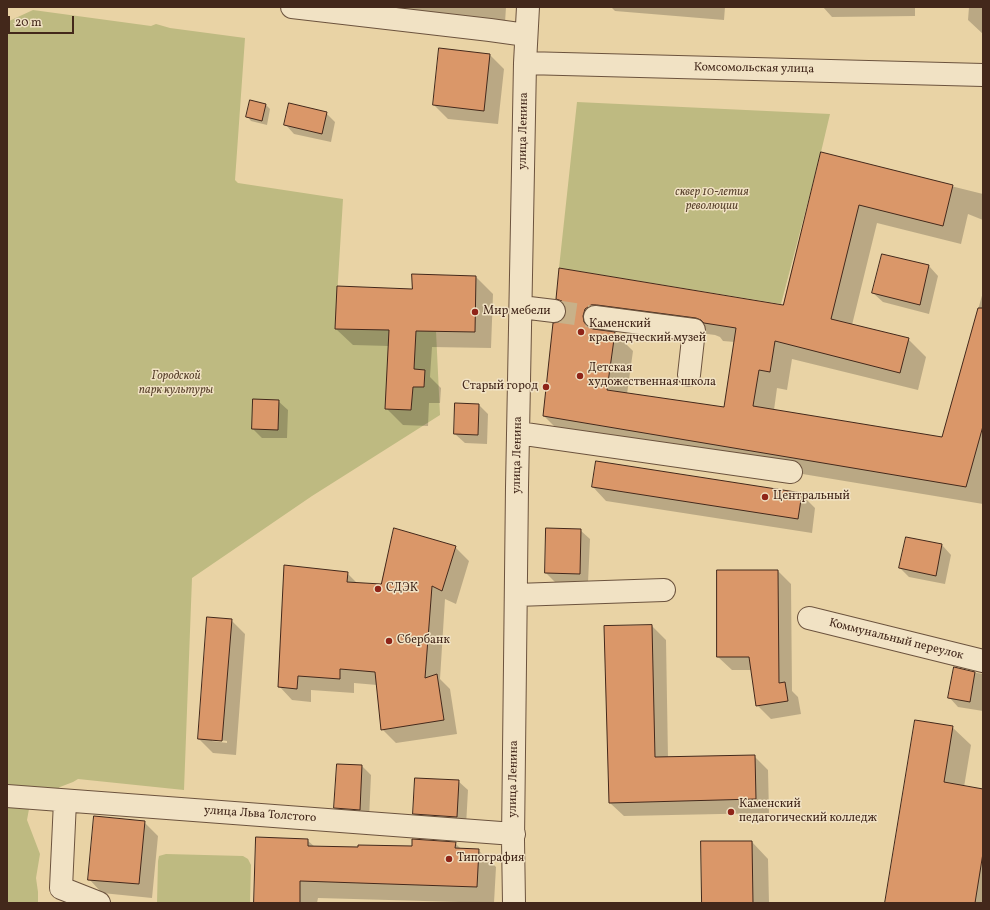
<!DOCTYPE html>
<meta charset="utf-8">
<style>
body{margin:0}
#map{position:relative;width:990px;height:910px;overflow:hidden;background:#e9d3a5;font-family:Vollkorn,serif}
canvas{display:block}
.frame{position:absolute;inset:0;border:8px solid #43281b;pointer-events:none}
.scale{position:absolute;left:8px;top:16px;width:66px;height:18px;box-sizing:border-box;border:2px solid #43281b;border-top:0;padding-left:5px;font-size:12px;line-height:14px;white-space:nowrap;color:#43281b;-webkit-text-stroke:3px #f1e2c4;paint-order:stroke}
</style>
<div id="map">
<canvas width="990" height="910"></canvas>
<div class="frame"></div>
<div class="scale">20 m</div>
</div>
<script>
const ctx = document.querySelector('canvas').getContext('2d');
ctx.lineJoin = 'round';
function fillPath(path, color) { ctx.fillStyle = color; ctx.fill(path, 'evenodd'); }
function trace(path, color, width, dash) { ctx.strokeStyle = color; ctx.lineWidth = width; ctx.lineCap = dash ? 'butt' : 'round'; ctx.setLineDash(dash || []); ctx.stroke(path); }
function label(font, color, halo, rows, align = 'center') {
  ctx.font = font + ' Vollkorn,serif'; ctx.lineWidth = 3; ctx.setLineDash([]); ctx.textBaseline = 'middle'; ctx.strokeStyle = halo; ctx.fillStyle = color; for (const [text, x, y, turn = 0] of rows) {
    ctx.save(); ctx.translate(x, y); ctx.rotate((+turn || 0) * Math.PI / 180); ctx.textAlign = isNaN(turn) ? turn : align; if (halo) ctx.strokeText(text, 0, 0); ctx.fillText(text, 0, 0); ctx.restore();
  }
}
const green = new Path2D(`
 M 33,10 L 151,26 L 156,24 L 170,28 L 245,38 L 235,180 L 238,183 L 343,199 L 335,329 L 436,331 L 440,415 L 312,496 L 192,578 L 184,790 L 78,779 L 73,782 L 60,787 L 29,809 L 27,820 L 40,854 L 36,878 L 38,892 L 38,903 L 7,903 L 7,22 Z
 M 577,102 L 830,114 L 821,152 L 781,304 L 559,268 Z
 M 166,854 L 243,856 L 248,859 L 251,865 L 250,903 L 157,903 L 158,861 L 159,856 Z`);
const shadow = new Path2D(`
 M 363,7 L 506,7 L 505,23 Z
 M 611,7 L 725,7 L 724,20 L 615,11 Z
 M 823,7 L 915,7 L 915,16 L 832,17 Z
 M 969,7 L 983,7 L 983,34 L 968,20 Z
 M 490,55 L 504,69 L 498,124 L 448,119 L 434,105 Z
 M 250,101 L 266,105 L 270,109 L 267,125 L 251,121 L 247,116 Z
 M 326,113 L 335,122 L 331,142 L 294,134 L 285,124 Z
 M 822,154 L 983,194 L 983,220 L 968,214 L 961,244 L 877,223 L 852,325 L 908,339 L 926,357 L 918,390 L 792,359 L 787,390 L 777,388 L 774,410 L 942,438 L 983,292 L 983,504 L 562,434 L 544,416 L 560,323 L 565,319 L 567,308 L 557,298 L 784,306 ZM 615,322 L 715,335 L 720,337 L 723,341 L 735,342 L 725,409 L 627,394 L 633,351 L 615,333 L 601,331 L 603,328 Z
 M 883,255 L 929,266 L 938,276 L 929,314 L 883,302 L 873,293 Z
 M 413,275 L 476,277 L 493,294 L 491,348 L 432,347 L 430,377 L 441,388 L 440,403 L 429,403 L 428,426 L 403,425 L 386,408 L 389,346 L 353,345 L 336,329 L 412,290 Z
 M 278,401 L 288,410 L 287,438 L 262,438 L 253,429 Z
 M 479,405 L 488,414 L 487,444 L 465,443 L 455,434 Z
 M 596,462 L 801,494 L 815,508 L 812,533 L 606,501 L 593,487 Z
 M 580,530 L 590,539 L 588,583 L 555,582 L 546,573 Z
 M 942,545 L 951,555 L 945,584 L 909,577 L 900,568 Z
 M 455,547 L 469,561 L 456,604 L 445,599 L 440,679 L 450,689 L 457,734 L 396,743 L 382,729 L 377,685 L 354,683 L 354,693 L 311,690 L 311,702 L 292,700 L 279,686 L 347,573 L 358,584 L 381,585 Z
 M 778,571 L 791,584 L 792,691 L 798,697 L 801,714 L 771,719 L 757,705 L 752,670 L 732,670 L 718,657 Z
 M 231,620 L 245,634 L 236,755 L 213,753 L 199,739 ZM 212,739 L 227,741 L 227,743 L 212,741 Z
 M 652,626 L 666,640 L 668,758 L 754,756 L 768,770 L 769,813 L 624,816 L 610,803 Z
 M 954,669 L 983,674 L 983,711 L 958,707 L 949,697 Z
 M 952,727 L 971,745 L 964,787 L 983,790 L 983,903 L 886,903 Z
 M 338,765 L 362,766 L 371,775 L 369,819 L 345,817 L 335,808 Z
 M 458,781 L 468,790 L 466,826 L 424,823 L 414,814 Z
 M 144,822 L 158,836 L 152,898 L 102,893 L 89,879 Z
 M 307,840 L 315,847 L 413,848 L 455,843 L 461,849 L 478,850 L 496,867 L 494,903 L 318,898 L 317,903 L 255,903 Z
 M 752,842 L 768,859 L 769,903 L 703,903 Z`);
const building = new Path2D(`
 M 439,48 L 490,54 L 484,111 L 433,105 Z
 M 250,100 L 266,104 L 262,121 L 246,117 Z
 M 289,103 L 327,112 L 322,134 L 284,125 Z
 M 821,152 L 953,185 L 943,226 L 859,205 L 831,319 L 909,338 L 900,373 L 775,341 L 770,372 L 759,370 L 753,406 L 942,437 L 978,308 L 983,308 L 983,426 L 966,487 L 543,416 L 553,323 L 559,322 L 564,319 L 566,312 L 565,306 L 562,301 L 556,299 L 559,268 L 783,305 ZM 597,305 L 696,318 L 701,320 L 704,323 L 736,328 L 724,407 L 607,390 L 615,332 L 593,329 L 588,327 L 584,322 L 583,316 L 585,309 L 591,305 Z
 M 882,254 L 929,265 L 920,305 L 872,293 Z
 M 412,274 L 476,276 L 475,332 L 416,331 L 414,369 L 425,370 L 424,387 L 413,387 L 411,410 L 385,409 L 389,330 L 335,329 L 337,286 L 412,289 Z
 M 253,399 L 279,400 L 278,430 L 252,429 Z
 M 455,403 L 479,404 L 478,435 L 454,434 Z
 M 596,461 L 802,493 L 798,519 L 592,487 Z
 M 394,528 L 456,546 L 442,591 L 432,586 L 425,678 L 437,674 L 444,720 L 381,730 L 375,672 L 340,669 L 340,679 L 298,676 L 297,689 L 278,687 L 284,565 L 348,572 L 347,582 L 381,584 Z
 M 546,528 L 581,529 L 580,574 L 545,573 Z
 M 906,537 L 942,544 L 936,576 L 899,568 Z
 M 717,570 L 778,570 L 779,683 L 785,682 L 788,701 L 756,706 L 749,657 L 717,657 Z
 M 207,617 L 232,619 L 222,741 L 198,739 Z
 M 652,625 L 655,757 L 755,755 L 756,799 L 609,803 L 604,626 Z
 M 954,667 L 975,672 L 970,702 L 948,698 Z
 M 915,720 L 953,726 L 944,782 L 983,789 L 983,853 L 975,903 L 885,903 Z
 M 337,764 L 362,765 L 360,810 L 334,808 Z
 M 415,778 L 459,780 L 457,817 L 413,814 Z
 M 94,816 L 145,821 L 139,884 L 88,880 Z
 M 256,837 L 308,839 L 308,846 L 358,847 L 358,845 L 412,846 L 412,839 L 456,842 L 455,848 L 479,849 L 477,887 L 300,881 L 300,903 L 254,903 Z
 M 701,841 L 752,841 L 753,903 L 702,903 Z`);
const minorTunnel = new Path2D(`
 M 554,311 L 595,317`);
const minor = new Path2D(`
 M 292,7 L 490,30 L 526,35
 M 525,63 L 983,75
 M 521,307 L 554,311
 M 595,317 L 694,330 L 689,375
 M 518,433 L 791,472
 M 516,595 L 664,590
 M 809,618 L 983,661
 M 7,796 L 514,834
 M 65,801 L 61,888 L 99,903
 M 514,903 L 513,840 L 517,487 L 525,63 L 528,7`);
const markers = [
 [475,312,4,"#8f2418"],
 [581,332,4,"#8f2418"],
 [580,376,4,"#8f2418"],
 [546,387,4,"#8f2418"],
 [765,497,4,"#8f2418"],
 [378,589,4,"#8f2418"],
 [389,641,4,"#8f2418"],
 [731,812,4,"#8f2418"],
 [449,859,4,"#8f2418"]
];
const streetNames = [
 ["Комсомольская улица",754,69,1],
 ["улица Ленина",524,131,-89],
 ["улица Ленина",518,455,-89],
 ["Коммунальный переулок",896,640,14],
 ["улица Ленина",514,779,-89],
 ["улица Льва Толстого",260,815,4]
];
const parkNames = [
 ["сквер 10-летия",712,193],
 ["революции",712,207],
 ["Городской",176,377],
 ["парк культуры",176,391]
];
const poiNames = [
 ["Мир мебели",483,312],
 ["Каменский",589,325],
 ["краеведческий музей",589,339],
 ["Детская",588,369],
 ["художественная школа",588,383],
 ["Старый город",538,387,"right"],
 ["Центральный",773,497],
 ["СДЭК",386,589],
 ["Сбербанк",397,641],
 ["Каменский",739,805],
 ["педагогический колледж",739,819],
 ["Типография",457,859]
];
fillPath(green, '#beba81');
fillPath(shadow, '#0003');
fillPath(building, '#da9769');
trace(building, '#43281b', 1);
trace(minorTunnel, '#c8b189', 22, [22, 11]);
trace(minor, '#6c533e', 24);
trace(minor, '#f1e2c4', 22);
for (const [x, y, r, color] of markers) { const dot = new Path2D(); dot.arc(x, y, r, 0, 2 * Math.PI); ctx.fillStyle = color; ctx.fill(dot); trace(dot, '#f1e2c4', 1.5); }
label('12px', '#43281b', '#f1e2c4', streetNames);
label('italic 12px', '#5c452f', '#f1e2c4', parkNames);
label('12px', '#43281b', '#f1e2c4', poiNames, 'left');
</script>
